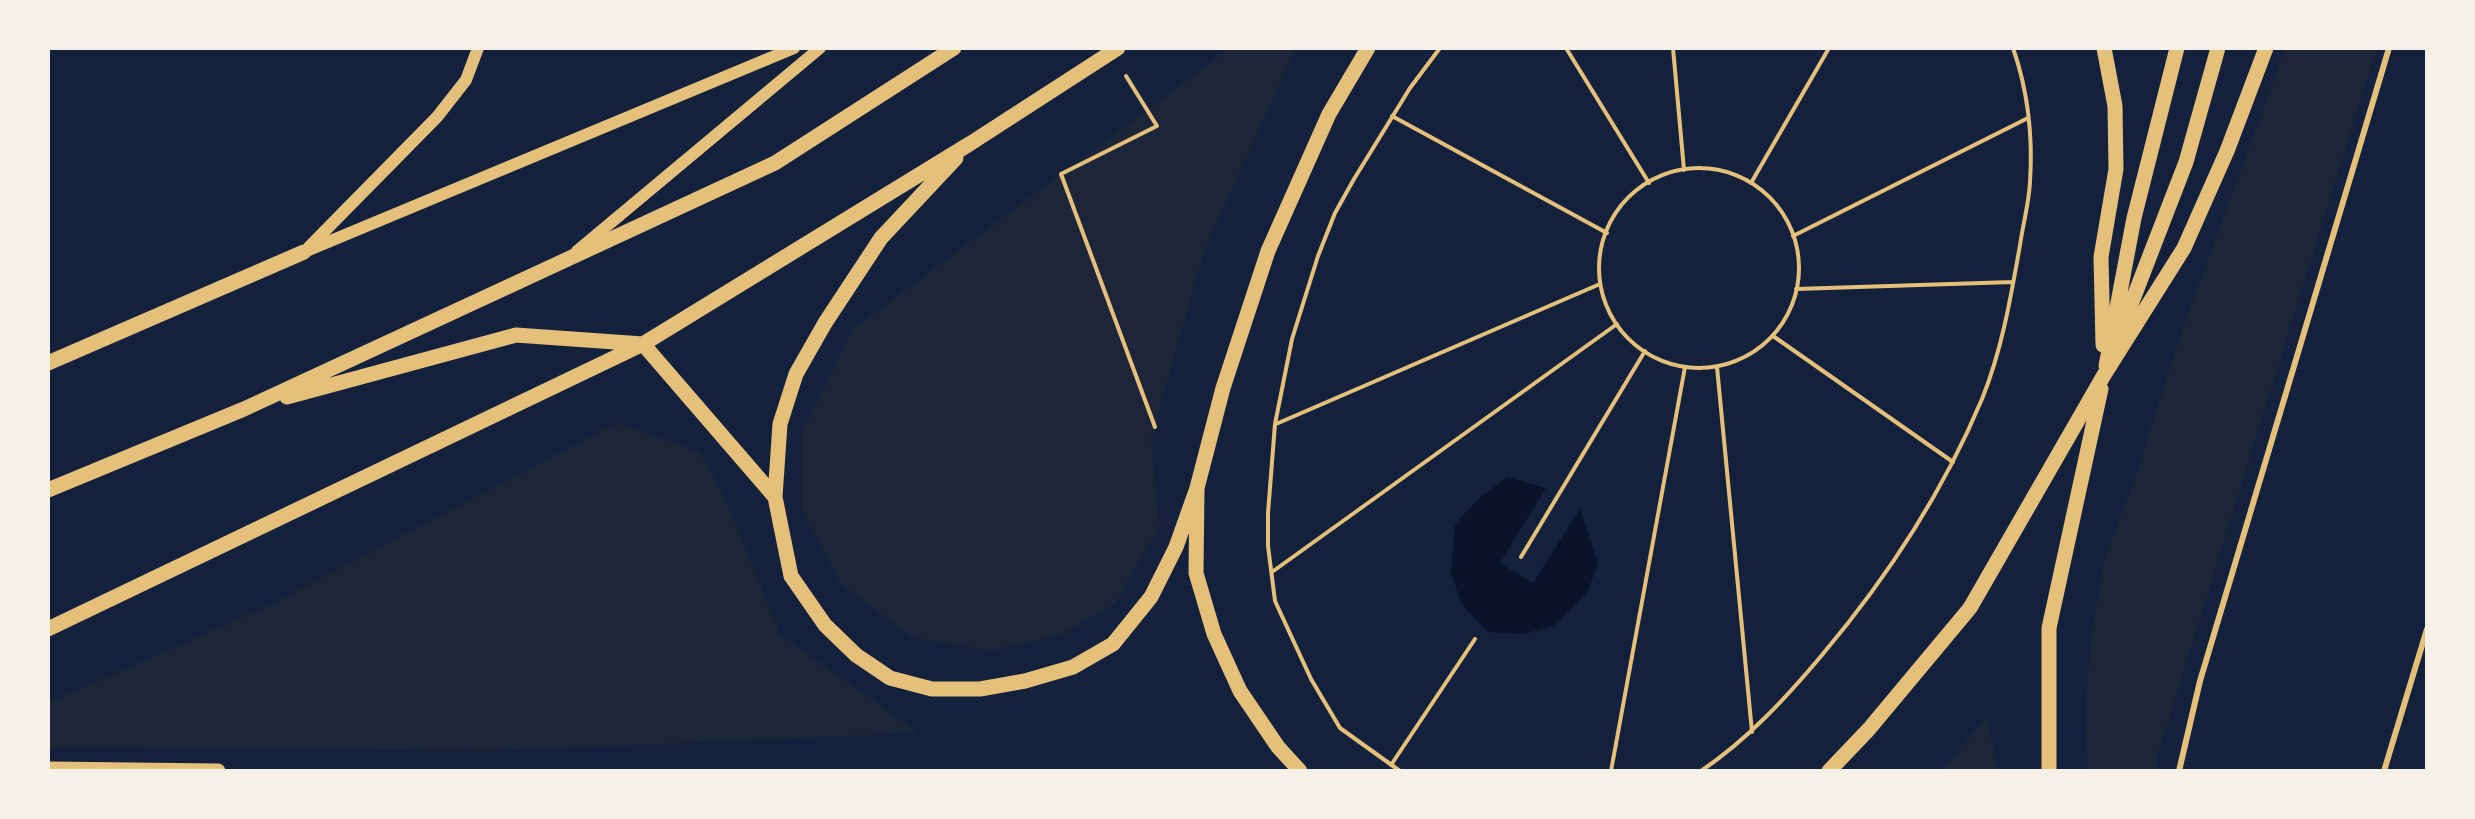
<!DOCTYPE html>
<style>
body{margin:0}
#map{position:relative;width:2475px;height:819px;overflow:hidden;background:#14213d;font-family:"PT Sans Narrow",sans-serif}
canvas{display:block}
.frame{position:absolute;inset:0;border:50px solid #f6f1e7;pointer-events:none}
</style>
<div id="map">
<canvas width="2475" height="819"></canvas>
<div class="frame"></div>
</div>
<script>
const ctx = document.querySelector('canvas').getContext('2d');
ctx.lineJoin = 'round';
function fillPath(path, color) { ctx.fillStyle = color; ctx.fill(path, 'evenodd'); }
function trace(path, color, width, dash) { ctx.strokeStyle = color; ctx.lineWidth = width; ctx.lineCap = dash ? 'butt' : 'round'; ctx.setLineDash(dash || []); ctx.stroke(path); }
const green = new Path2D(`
 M 1230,48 L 1296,48 L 1204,252 L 1151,440 L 1160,526 L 1115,604 L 1061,635 L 991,651 L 913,638 L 841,584 L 801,510 L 801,434 L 852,330 Z
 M 2285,48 L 2377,48 L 2157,758 L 2157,771 L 2088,771 L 2086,734 L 2087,685 L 2091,638 L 2104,560 L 2134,480 L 2183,327 Z
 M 616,423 L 700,452 L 723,493 L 781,635 L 919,733 L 492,751 L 48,747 L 48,703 L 270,605 Z
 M 1987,716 L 1998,771 L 1941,771 Z`);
const water = new Path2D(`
 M 1508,477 L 1546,488 L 1500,563 L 1533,583 L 1580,509 L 1598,564 L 1587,593 L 1553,626 L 1523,634 L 1488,632 L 1462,605 L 1451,573 L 1455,524 L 1479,498 Z`);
const path = new Path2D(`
 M 1566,48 L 1649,183
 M 1673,48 L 1684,170
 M 1126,76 L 1157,126 L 1061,174 L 1155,427
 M 1392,116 L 1607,233
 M1599 268a100 100 0 1 1 200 0a100 100 0 1 1-200 0Z
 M 1751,183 L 1829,48
 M 1793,236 L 2028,118
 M 1796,289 L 2013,282
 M 1773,336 L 1953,462
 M 1717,367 L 1752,732
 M 1276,424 L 1600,284
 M 1521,557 L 1645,351
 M 1272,572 L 1617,324
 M 1391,765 L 1475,639
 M 1400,771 L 1340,728 L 1311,679 L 1275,601 L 1268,546 L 1268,513 L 1275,424 L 1292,339 L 1318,256 L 1335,213 L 1354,179 L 1410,88 L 1440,48
 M 1611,771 L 1685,367
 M 1701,771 C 1748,739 1785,699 1822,655 C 1887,578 1943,492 1982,399 C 2002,350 2011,296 2020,245 C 2023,224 2029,203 2030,182 C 2033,136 2028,91 2013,48`);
const minor = new Path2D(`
 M 2179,771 L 2200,681 L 2389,48
 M 2384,771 L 2427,629`);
const secondary = new Path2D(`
 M 309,247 L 437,117 L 466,80 L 478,48
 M 577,251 L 820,48
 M 304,252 L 794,48`);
const primary = new Path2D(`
 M 956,158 L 881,238 L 825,323 L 796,374 L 780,424 L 775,497 L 791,576 L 825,625 L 856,655 L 890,678 L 932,689 L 980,689 L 1025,681 L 1073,667 L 1113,644 L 1151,597 L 1176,547 L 1197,488
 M 2118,338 L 2186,162 L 2218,48
 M 2103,345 L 2101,257 L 2116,169 L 2115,106 L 2104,48
 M 48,363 L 304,252
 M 2106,366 L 2134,218 L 2177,48
 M 287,397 L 516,335 L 643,344 L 775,497
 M 48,490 L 244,409 L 775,163 L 954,48
 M 48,629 L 643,344 L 971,143 L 1118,48
 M 48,769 L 218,771
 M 1300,771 L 1278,747 L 1240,691 L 1214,634 L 1196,573 L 1197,488 L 1223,388 L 1268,251 L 1329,114 L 1368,48
 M 1829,771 L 1869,729 L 1970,608 L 2104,375 L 2184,248 L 2227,151 L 2266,48
 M 2049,771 L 2049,628 L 2101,389`);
fillPath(green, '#1d2539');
fillPath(water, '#0b132b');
trace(path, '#e5c07b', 4);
trace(minor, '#e5c07b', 6);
trace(secondary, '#e5c07b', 12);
trace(primary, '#e5c07b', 15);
</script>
